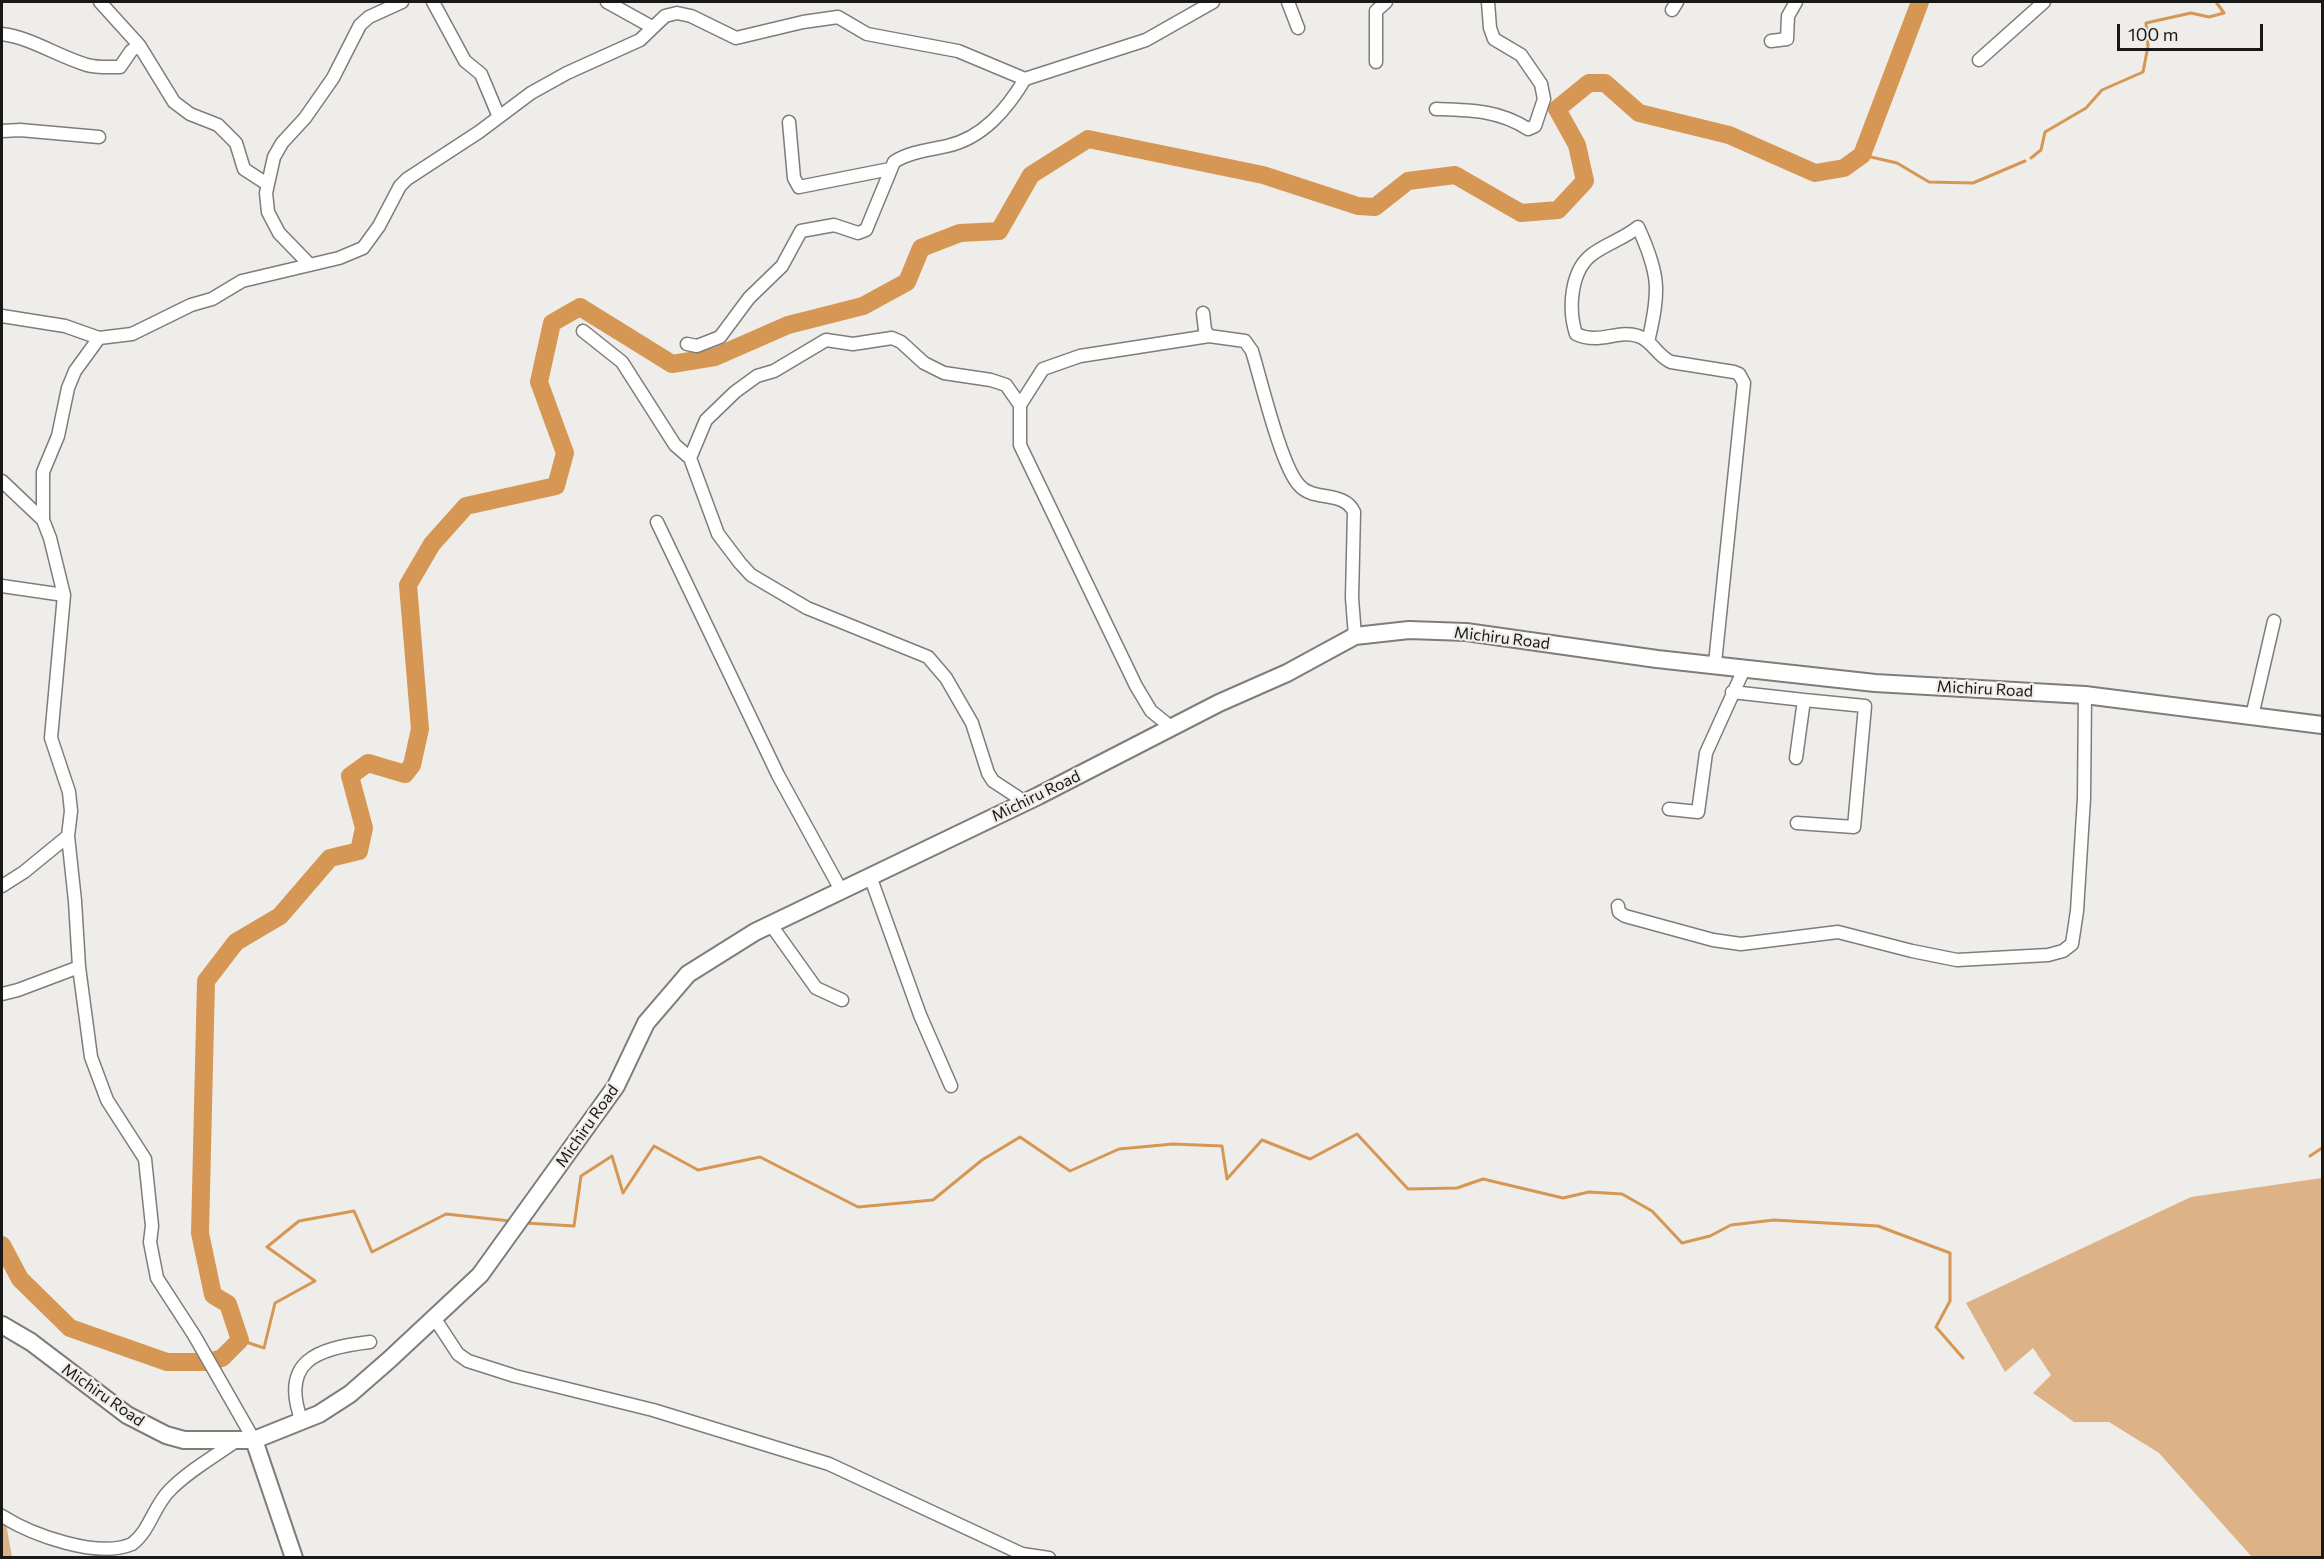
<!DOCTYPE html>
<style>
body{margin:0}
#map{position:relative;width:2324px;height:1559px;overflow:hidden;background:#efedea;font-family:Commissioner,sans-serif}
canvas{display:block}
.frame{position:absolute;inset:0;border:3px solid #191817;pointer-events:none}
.scale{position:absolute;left:2117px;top:24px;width:146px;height:27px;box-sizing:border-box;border:3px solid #191817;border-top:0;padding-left:8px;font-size:18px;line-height:21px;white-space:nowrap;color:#191817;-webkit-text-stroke:4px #efedea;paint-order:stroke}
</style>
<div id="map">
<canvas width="2324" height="1559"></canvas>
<div class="frame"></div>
<div class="scale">100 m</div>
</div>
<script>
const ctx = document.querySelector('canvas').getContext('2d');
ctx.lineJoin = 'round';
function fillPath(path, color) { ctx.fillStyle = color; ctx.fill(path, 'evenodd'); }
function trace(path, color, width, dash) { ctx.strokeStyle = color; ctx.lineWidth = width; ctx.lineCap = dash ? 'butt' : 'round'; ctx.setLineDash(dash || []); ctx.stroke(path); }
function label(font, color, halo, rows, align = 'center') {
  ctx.font = font + ' Commissioner,sans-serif'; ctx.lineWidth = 4.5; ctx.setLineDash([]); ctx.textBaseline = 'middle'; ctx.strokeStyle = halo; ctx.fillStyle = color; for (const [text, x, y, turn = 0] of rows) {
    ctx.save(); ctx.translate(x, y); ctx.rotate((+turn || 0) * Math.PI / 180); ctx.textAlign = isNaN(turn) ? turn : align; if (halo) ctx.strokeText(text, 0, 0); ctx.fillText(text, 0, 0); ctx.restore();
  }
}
const green = new Path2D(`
 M 2322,1178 L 2322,1557 L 2252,1557 L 2159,1453 L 2109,1422 L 2074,1422 L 2033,1393 L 2051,1375 L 2033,1348 L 2005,1372 L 1966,1303 L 2191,1197 Z
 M 2,1501 L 12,1557 L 2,1557 Z`);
const stream = new Path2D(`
 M 1862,155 L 1897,163 L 1929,182 L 1973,183 L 2025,161
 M 2031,158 L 2041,150 L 2045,132 L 2086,108 L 2102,90 L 2143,72 L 2148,46 L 2146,23 L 2191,13 L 2209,17 L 2224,13 L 2216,2
 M 2310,1156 L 2322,1148
 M 526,1223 L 574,1226 L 581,1176 L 612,1156 L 623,1193 L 654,1146 L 698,1170 L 760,1157 L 858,1207 L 933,1200 L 982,1160 L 1020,1137 L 1070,1171 L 1119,1149 L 1173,1144 L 1222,1146 L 1227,1179 L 1262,1140 L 1310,1159 L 1357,1134 L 1408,1189 L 1457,1188 L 1483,1179 L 1563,1198 L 1589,1192 L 1622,1194 L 1652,1211 L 1682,1243 L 1710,1236 L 1731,1225 L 1774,1220 L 1878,1226 L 1950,1253 L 1950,1301 L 1936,1327 L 1963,1358
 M 240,1340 L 264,1348 L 275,1303 L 315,1281 L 267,1247 L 299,1221 L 354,1211 L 372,1252 L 446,1214 L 510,1221`);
const river = new Path2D(`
 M 2,1245 L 20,1279 L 70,1328 L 167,1362 L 209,1362 L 222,1358 L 240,1340 L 228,1304 L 213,1295 L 200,1233 L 206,981 L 236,942 L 280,916 L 330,858 L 359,851 L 364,828 L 350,776 L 368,763 L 405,774 L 412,765 L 420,729 L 408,585 L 432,544 L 466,506 L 556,486 L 565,453 L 539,382 L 552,323 L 580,307 L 672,364 L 715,357 L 788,325 L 863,306 L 907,282 L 921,248 L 960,233 L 999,231 L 1031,175 L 1088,139 L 1263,175 L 1358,206 L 1375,207 L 1408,181 L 1455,175 L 1521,213 L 1558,210 L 1585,181 L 1577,145 L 1557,109 L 1589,83 L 1605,83 L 1639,113 L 1729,135 L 1815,173 L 1844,168 L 1862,155 L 1920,2`);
const street = new Path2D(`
 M 100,2 L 139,45 L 174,102 L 190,114 L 218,125 L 236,143 L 244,169 L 267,184
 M 433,2 L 465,61 L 481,74 L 499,117
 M 607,2 L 652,27
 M 1288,2 L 1298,28
 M 1672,10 L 1677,2
 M 2,34 C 32,38 57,56 87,65 C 97,68 110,67 120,67 L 131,51 L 139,45
 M 1771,41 L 1787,39 L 1788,16 L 1796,2
 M 1979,60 L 2044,2
 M 1376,62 L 1376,11 L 1386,2
 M 1436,109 C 1470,110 1499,110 1528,129 L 1535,126 L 1544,99 L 1541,84 L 1521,55 L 1494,39 L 1490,28 L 1488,2
 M 789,122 L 794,178 L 799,187 L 890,169
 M 2,131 L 20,130 L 99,137
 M 310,265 L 279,233 L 268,212 L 266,193 L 274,157 L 282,143 L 305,118 L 333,78 L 360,25 L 369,17 L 402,2
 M 1203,313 L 1205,330 L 1209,336
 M 2,316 L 65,326 L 99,338 L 132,334 L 191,305 L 212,299 L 242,281 L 339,258 L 363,248 L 379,226 L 400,186 L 407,179 L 479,132 L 531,93 L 567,73 L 640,40 L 665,16 L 677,13 L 691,16 L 736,38 L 803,22 L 838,17 L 867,34 L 958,51 L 1025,79 L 1146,40 L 1213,2
 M 583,331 L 622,362 L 675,445 L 690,458 L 718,534 L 740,563 L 751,575 L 807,608 L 928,657 L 946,678 L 972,723 L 988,773 L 993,781 L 1025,802
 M 1648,342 C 1660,291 1660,275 1638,227 C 1625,238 1608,243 1594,253 C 1570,269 1568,309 1576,334 C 1600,345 1618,329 1638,336 C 1652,340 1657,356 1671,362 L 1734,372 L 1739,374 L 1744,383 L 1715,663
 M 687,344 L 697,346 L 720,337 L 749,298 L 782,266 L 801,231 L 834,225 L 858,233 L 866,230 L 894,162 C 909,152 929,150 947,146 C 983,138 1007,109 1025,79
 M 1020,405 L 1043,369 L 1080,356 L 1209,336 L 1245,341 L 1252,351 C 1261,380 1281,466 1299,485 C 1313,502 1344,490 1354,512 L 1352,598 L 1355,636
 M 690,458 L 706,420 L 735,392 L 757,376 L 774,371 L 826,340 L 853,344 L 892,338 L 901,342 L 924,363 L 944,373 L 991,380 L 1006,385 L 1020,405 L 1020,445 L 1136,686 L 1151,711 L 1171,727
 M 2,481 L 43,520 L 50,538 L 64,595 L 51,738 L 69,792 L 71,811 L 68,836 L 75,901 L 79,967 L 91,1057 L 107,1100 L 145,1159 L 152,1226 L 150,1242 L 157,1278 L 194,1335 L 254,1440
 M 43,520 L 43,472 L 58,436 L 68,388 L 75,371 L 99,338
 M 657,522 L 778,775 L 841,890
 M 2,586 L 64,595
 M 1732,692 L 1804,700
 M 2252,716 L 2274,621
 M 1796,758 L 1804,700 L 1865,706 L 1854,827 L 1797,823
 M 1669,809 L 1698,812 L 1706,753 L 1745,667
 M 870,876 L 920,1015 L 951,1086
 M 2,886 L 24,872 L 68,836
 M 1618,906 L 1619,912 L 1625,916 L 1713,940 L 1741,944 L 1838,932 L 1912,951 L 1957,960 L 2048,955 L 2063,951 L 2072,944 L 2077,911 L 2084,798 L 2085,695
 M 771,925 L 816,988 L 842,1000
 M 2,994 L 18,990 L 79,967
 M 435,1319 L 458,1354 L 468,1361 L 515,1376 L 653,1410 L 829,1464 L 1022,1554 L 1049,1558
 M 302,1422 C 279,1361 317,1348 370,1342
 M 2,1516 C 32,1535 98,1559 132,1544 C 149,1532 154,1506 169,1491 C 188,1471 214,1457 236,1441`);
const secondary = new Path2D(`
 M 2,1325 L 31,1342 L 127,1415 L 166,1435 L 184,1440 L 254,1440 L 319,1414 L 350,1394 L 389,1360 L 480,1275 L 616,1086 L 646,1023 L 688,974 L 755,932 L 1038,796 L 1219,703 L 1287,673 L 1355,636 L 1409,630 L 1466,632 L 1657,659 L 1875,683 L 2085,695 L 2322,725
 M 254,1440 L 294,1558`);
const streetNames = [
 ["Michiru Road",1502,638,7],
 ["Michiru Road",1985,689,3],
 ["Michiru Road",1036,796,-26],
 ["Michiru Road",587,1126,-55],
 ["Michiru Road",103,1395,35]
];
fillPath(green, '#dcb286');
trace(stream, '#d59753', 3);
trace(river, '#d59753', 18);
trace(street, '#7f7c7a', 15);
trace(secondary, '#7f7c7a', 20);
trace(street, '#fff', 12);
trace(secondary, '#fff', 16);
label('16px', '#191817', '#efedea', streetNames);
</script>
